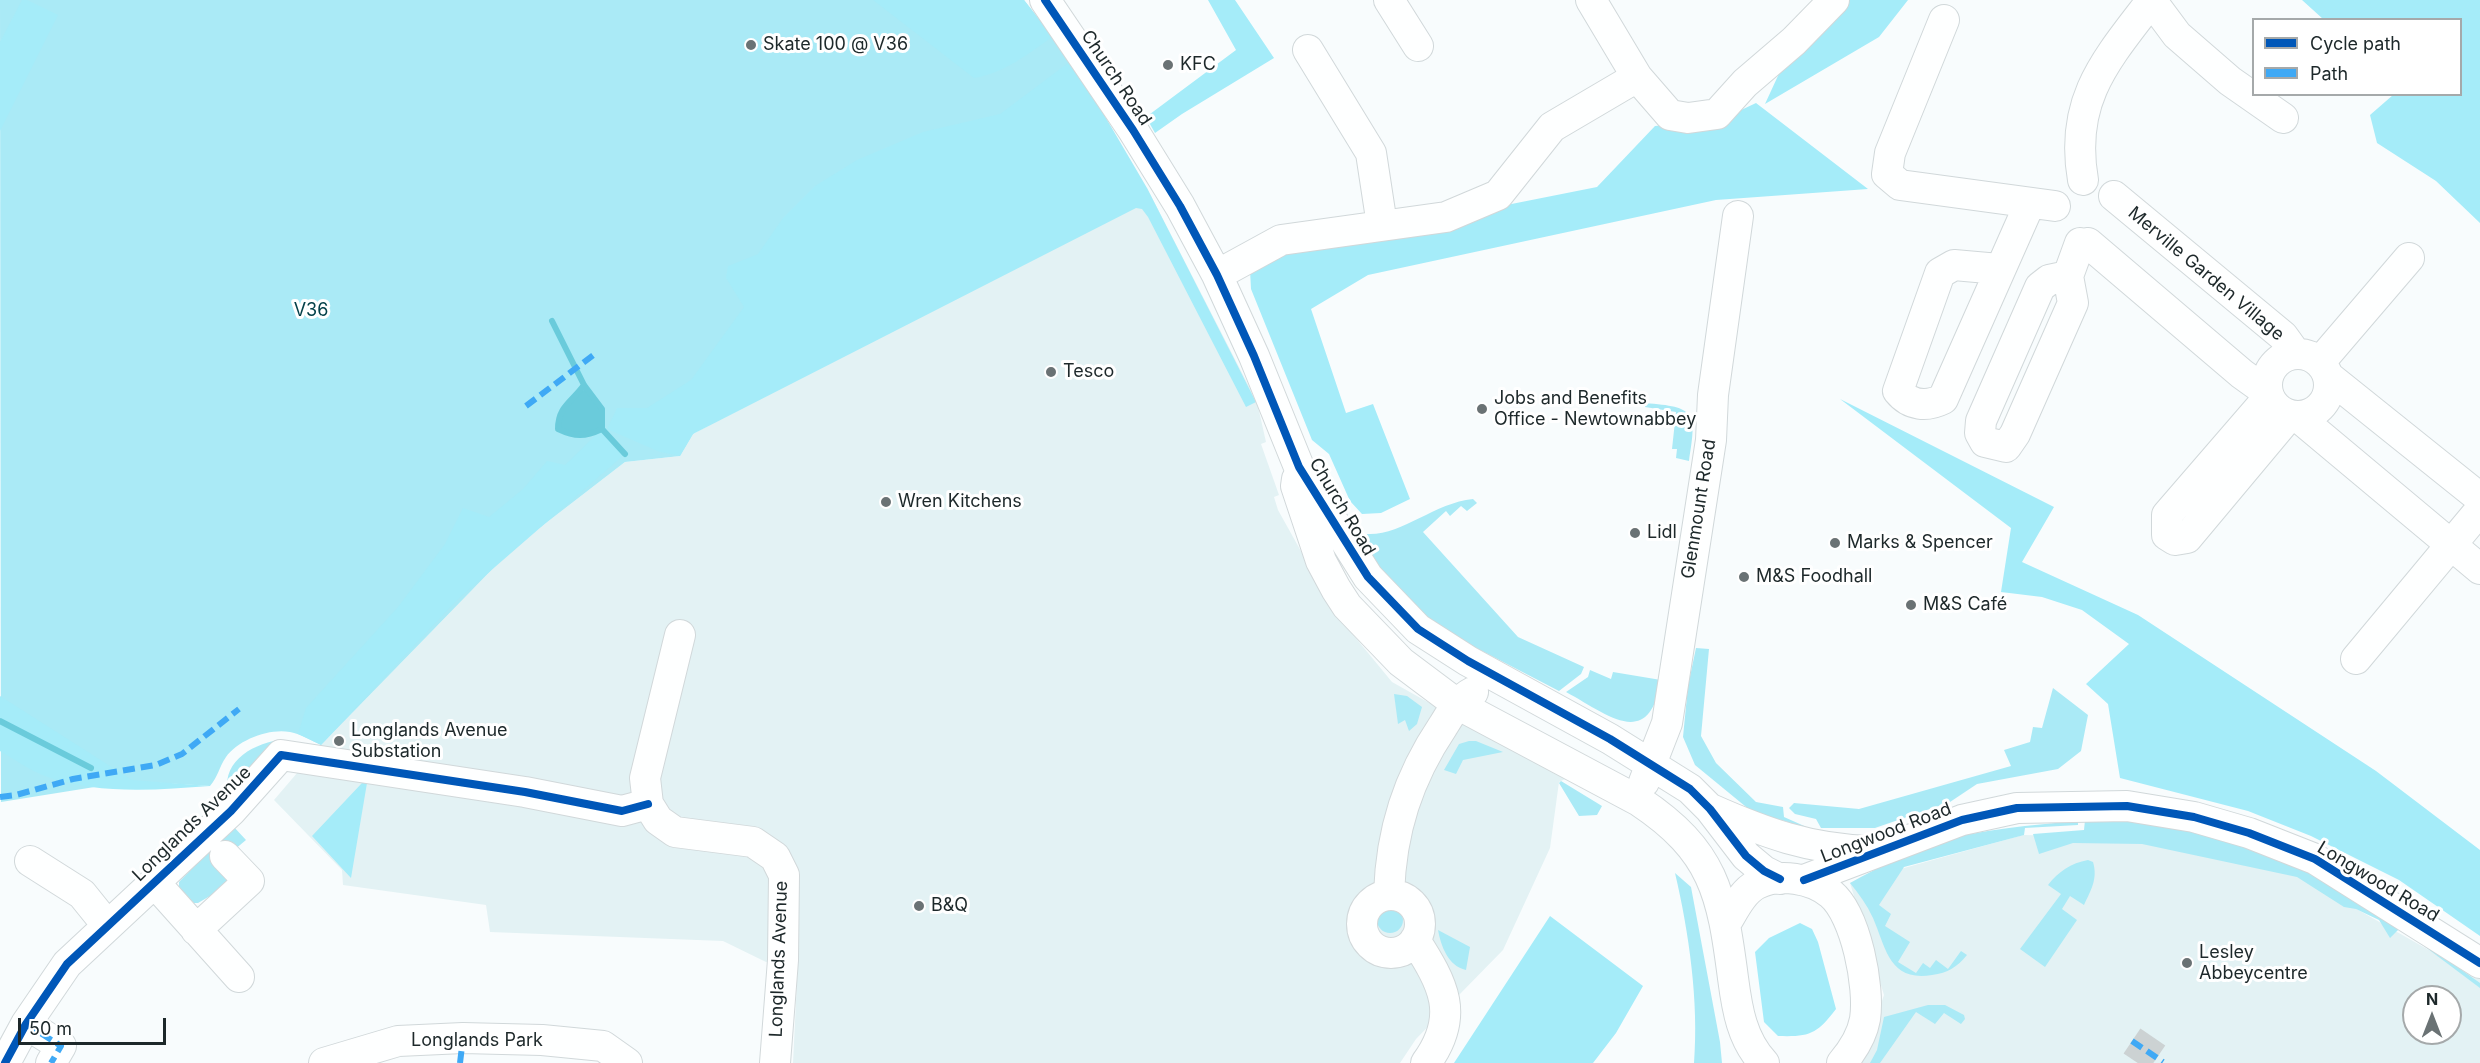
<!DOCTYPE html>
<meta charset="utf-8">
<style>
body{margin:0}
#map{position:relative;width:2480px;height:1063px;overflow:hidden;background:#f8fcfd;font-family:Inter,sans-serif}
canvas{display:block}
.legend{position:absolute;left:2252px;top:18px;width:210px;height:78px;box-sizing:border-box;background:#fff;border:2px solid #a5a9aa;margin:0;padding:8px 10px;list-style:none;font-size:18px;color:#1d282a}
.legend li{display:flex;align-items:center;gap:12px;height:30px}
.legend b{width:30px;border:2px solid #a5a9aa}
.north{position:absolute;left:2402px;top:985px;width:60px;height:60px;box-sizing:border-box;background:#fff;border:2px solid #a5a9aa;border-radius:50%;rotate:0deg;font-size:16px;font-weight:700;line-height:24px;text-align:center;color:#1d282a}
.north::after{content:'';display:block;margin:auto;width:21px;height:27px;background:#6a7274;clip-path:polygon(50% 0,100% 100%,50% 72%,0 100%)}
.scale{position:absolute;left:18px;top:1018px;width:148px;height:27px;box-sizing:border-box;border:3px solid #1d282a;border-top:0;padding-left:8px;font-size:18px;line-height:21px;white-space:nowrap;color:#1d282a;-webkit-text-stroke:4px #fff;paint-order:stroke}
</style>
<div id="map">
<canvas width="2480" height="1063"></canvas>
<ul class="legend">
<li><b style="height:8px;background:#0057b8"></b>Cycle path</li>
<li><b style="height:8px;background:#3fa9f5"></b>Path</li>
</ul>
<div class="north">N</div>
<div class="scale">50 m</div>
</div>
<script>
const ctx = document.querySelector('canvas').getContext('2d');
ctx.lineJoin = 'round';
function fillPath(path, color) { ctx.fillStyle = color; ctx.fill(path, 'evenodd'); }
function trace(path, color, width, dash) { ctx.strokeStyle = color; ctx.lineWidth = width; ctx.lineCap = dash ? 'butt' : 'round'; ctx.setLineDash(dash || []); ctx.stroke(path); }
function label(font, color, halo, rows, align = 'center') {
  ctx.font = font + ' Inter,sans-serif'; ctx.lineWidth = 6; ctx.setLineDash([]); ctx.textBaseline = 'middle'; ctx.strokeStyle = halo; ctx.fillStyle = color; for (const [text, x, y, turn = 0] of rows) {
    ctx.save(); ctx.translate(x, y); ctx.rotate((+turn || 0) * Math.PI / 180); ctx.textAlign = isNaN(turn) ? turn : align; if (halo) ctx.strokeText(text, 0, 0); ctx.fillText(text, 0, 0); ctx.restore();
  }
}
const built = new Path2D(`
 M 1147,188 L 1257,402 L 1266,442 L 1261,444 L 1279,495 L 1274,497 L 1278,510 L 1336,614 L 1392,682 L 1565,779 L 1559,782 L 1550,848 L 1503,950 L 1416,1039 L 1400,1063 L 793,1063 L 798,961 L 766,962 L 723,941 L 490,932 L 486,905 L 343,885 L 342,870 L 274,800 L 321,745 L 511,550 L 625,462 L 680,456 L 693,434 Z
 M 2023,835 L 2233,839 L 2480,979 L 2480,1063 L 1861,1063 L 1884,995 L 1850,883 ZM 2414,997 L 2450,997 L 2450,1033 L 2414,1033 Z`);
const green = new Path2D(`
 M 0,0 L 1024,0 L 1072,60 L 693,434 L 680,456 L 625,462 L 511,550 L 321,745 C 311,740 301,734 290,732 C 269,728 238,740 226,757 C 219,767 218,777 210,786 L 132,781 L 1,802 Z
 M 1645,403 C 1696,407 1697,412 1689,461 L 1676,458 L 1677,449 L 1672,449 L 1676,412 L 1645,407 Z
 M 1473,499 L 1477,503 L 1467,511 L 1461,506 L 1450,516 L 1446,511 L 1423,532 L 1518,637 L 1584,667 L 1581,674 L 1559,691 L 1434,626 L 1375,566 L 1366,545 L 1367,534 C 1401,536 1434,503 1473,499 Z
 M 1696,648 L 1709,649 L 1701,736 L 1716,763 L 1756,802 L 1783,807 L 1784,817 L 1811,829 L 1751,811 L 1695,765 L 1683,737 L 1688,686 Z
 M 1590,670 L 1611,679 L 1613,672 L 1661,680 C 1649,752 1607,714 1566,692 L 1588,677 Z
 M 2053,688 L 2088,715 L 2081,751 L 2058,769 L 1977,784 L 1950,802 L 1875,828 L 1821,828 L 1816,819 L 1795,814 L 1789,808 L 1794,803 L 1859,809 L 2011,766 L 2004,750 L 2030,742 L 2033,727 L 2042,728 Z
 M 1394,694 L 1407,696 L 1422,707 L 1417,724 L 1409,731 L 1405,720 L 1398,724 Z
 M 279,740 L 296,743 L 229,798 C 219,764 249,745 279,740 Z
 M 1469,741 L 1476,741 L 1503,752 L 1463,760 L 1456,774 L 1444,770 L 1459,744 Z
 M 1561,781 L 1602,806 L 1597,815 L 1579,816 L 1559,783 Z
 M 2085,820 L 2141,822 L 2207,832 L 2326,874 L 2480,983 L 2480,988 L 2400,928 L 2390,938 L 2379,920 L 2356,909 L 2344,907 L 2297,877 L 2142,844 L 2073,843 L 2039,854 L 2033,834 L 2084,830 Z
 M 2078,821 L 2078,825 L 2025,828 L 2024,835 L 1904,867 L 1879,905 L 1891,914 L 1885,926 L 1910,942 L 1898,962 L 1916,973 L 1923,963 L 1930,968 L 1936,960 L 1948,969 L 1961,951 L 1967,955 C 1957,967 1948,973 1932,975 C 1889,982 1886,948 1873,918 C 1867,905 1859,894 1850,883 C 1878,868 1906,852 1937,842 C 1983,829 2031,825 2078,821 Z
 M 233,826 L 246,840 L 234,850 L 225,840 L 212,853 L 228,872 L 226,886 L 213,900 L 210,896 L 198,903 L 194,903 L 179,887 L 179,882 Z
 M 2088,860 L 2093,862 C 2098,879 2091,890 2084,905 L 2070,896 L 2062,909 L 2077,920 L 2045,967 L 2020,949 L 2061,894 L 2048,885 C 2058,872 2071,863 2088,860 Z
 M 1675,873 L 1691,887 L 1720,1042 L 1722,1063 L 1694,1063 C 1699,1003 1689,932 1675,873 Z
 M1377 920a13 13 0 1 1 26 0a13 13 0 1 1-26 0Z
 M 1438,930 L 1470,947 L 1466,970 C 1448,966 1441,946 1438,930 Z
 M 1928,1005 L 1945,1005 L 1964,1015 L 1965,1019 L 1961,1024 L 1944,1013 L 1935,1024 L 1916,1012 L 1880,1063 L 1870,1063 L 1877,1050 L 1884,1017 Z`);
const forest = new Path2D(`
 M 22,0 L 27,0 L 58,15 L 0,131 L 0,42 Z
 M 873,0 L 1024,0 L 1052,37 C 1027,55 1004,73 974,78 Z
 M 1208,0 L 1235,0 L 1274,58 L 1182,114 L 1155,133 L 1146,117 L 1236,50 Z
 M 1833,0 L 1908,0 L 1879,37 L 1765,104 L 1794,41 Z
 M 2302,0 L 2480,0 L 2480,223 L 2436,181 L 2377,143 L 2370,115 L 2393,95 L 2460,94 L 2460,20 L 2323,19 Z
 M 1072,60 L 1147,188 L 1256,402 L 1246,407 L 1148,217 L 1142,209 L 1136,208 L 693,434 L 680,456 L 660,452 L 607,429 L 617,408 L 647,408 L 691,380 L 744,307 L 726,278 L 728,266 L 758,254 L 783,218 L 815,186 L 857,160 L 923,132 L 1000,114 Z
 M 1756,103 L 1868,189 L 1716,200 L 1368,275 L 1311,309 L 1346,413 L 1373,404 L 1410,499 L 1381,513 L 1362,514 L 1350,501 L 1329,454 L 1312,440 L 1251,289 L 1250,270 L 1270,252 L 1597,187 L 1655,126 L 1720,120 Z
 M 1840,399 L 2054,507 L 2022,562 L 2138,615 L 2376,771 L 2480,850 L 2480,936 L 2399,880 L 2311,836 L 2248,811 L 2120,778 L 2108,704 L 2086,684 L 2129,644 L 2082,610 L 2042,597 L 2001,592 L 2011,528 Z
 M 602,429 L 625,454 L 457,600 L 321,745 L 298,734 L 306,708 L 398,607 L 445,544 L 463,508 L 489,517 L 523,489 L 547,461 L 565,465 Z
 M 0,696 L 132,780 L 210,786 C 156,790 97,795 45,776 C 29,770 14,759 0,751 Z
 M 362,783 L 367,783 L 351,878 L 312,836 Z
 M 1550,916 L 1643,986 L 1616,1033 L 1593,1063 L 1454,1063 Z
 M 1800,923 L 1812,929 L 1818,942 L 1836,1009 C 1817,1034 1810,1037 1778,1036 L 1764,1022 L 1755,952 L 1769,938 Z`);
const water = new Path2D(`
 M 586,389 L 602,409 L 602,429 C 587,436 571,438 558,426 C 557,408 570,396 586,389 Z`);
const stream = new Path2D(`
 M 552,321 L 584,385 L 602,409 L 602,429 L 625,454
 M 584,385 C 572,402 558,406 558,429 C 575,437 585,437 602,429
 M 0,721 L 91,768`);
const minorTunnel = new Path2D(`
 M 2132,1041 L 2163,1062`);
const minor = new Path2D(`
 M 1045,0 L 1133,130 L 1180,206 L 1217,275 L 1254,356 L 1299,467 L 1368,577 L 1418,629 L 1468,661 L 1610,739 L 1690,789 L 1710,809 L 1746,856 L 1764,871 L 1780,879
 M 1389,0 L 1418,46
 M 1591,0 L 1637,77 L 1670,115 L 1688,118 L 1717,114 L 1745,83 L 1794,41 L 1834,0
 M 2151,0 L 2177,35 L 2230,81 L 2283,118
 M 1944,20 L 1890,153 L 1887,174 L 1900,185 L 2055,206
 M 1308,50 L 1371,153 L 1382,225
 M 2083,180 C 2069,100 2106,60 2152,0
 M 2114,196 L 2283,336 L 2296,354
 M 2088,243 L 2242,374 L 2267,392
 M 1999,269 L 1954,265 L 1940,273 L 1898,391 C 1910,406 1927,407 1943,399 L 2030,203
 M 1217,275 L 1281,240 L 1446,217 L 1498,195 L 1552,127 L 1637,77
 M 2068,276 L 2049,280 L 2040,287 L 1981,421 L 1980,433 L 1985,442 L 2006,447 L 2015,434 L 2073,303 L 2068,276 L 2080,243
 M2267 385a31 31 0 1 1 62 0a31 31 0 1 1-62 0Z
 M 2320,362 L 2409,258
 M 2329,377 L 2480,498
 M 2269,397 L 2167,515 L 2167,535 L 2175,540 L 2187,538 L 2289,416
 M 2297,416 L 2480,569
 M 1297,479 L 1296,486 L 1321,561 L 1336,589 L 1347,606 L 1401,662 L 1457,704 L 1639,801 C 1714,851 1722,893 1733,978 C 1737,1009 1742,1040 1764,1063
 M 680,635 L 645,778 L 648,804 L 658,820 L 675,832 L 753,842 L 775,857 L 784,875 L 783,960 L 775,1063
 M 2356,659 L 2480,510
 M 1644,782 L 1667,723 L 1711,440 L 1713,395 L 1738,216
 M 1711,809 C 1765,833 1809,849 1869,851
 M 30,861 L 82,894 L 107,925
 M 1804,880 L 1962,820 L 2017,808 L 2127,806 L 2194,817 L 2249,833 L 2315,859 L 2480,963
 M 154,882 L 239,977
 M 1389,894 C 1391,831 1408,778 1443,726 C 1451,713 1459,699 1473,692
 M1362 924a29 29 0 1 1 58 0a29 29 0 1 1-58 0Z
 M 1726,923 C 1734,910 1742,892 1757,884 C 1779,873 1812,878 1831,894 C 1856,915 1870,987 1865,1019 C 1862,1036 1853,1050 1842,1063
 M 196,930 L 249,881 L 225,856
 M 1415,940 C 1443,984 1461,1015 1426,1063
 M 26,1024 L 61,1046 L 51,1063
 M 5,1063 L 26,1024 L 67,964 L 231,811 L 281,755 L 525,792 L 622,811 L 648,804
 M 324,1063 L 398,1041 L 463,1038 L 542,1040 L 603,1046 L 627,1063`);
const quiet = new Path2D(`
 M 526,406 L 596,353
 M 0,797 L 16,795 L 73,779 L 156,765 L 182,754 L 239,709
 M 26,1024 L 61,1046 L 51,1063
 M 2132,1041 L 2163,1062
 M 460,1063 L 463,1038`);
const cycleway = new Path2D(`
 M 1045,0 L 1133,130 L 1180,206 L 1217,275 L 1254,356 L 1299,467 L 1368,577 L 1418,629 L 1468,661 L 1610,739 L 1690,789 L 1710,809 L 1746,856 L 1764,871 L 1780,879
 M 1804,880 L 1962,820 L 2017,808 L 2127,806 L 2194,817 L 2249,833 L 2315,859 L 2480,963
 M 5,1063 L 26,1024 L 67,964 L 231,811 L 281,755 L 525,792 L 622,811 L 648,804`);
const markers = [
 [751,45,6,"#6a7274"],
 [1168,65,6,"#6a7274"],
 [1051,372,6,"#6a7274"],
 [1482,409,6,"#6a7274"],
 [886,502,6,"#6a7274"],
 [1635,533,6,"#6a7274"],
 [1835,543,6,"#6a7274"],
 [1744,577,6,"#6a7274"],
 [1911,605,6,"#6a7274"],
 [339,741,6,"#6a7274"],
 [919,906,6,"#6a7274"],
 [2187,963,6,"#6a7274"]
];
const poiNames = [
 ["Skate 100 @ V36",763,45],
 ["KFC",1180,65],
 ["Tesco",1063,372],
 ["Jobs and Benefits",1494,399],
 ["Office - Newtownabbey",1494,420],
 ["Wren Kitchens",898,502],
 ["Lidl",1647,533],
 ["Marks & Spencer",1847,543],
 ["M&S Foodhall",1756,577],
 ["M&S Café",1923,605],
 ["Longlands Avenue",351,731],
 ["Substation",351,752],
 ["B&Q",931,906],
 ["Lesley",2199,953],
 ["Abbeycentre",2199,974]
];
const streetNames = [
 ["Church Road",1116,78,56],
 ["Merville Garden Village",2206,274,40],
 ["Church Road",1342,507,59],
 ["Glenmount Road",1699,509,-81],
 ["Longlands Avenue",192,824,-44],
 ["Longwood Road",1886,833,-21],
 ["Longwood Road",2378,882,31],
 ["Longlands Avenue",779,959,-88],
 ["Longlands Park",477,1041]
];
const parkNames = [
 ["V36",311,311]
];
fillPath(built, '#e3f2f4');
fillPath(green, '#aaeaf6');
fillPath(forest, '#a5ecf9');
fillPath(water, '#6acbdb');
trace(stream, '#6acbdb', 6);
trace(minorTunnel, '#ccd2d3', 30, [30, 15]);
trace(minor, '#d1d8da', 32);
trace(minor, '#feffff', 30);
trace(quiet, '#3fa9f5', 6, [12, 6]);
trace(cycleway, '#0057b8', 8);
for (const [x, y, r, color] of markers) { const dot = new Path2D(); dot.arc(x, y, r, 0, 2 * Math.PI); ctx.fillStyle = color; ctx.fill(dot); trace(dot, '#fff', 2); }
label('18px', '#1d282a', '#fff', poiNames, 'left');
label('18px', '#1d282a', '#fff', streetNames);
label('18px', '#04414a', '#fff', parkNames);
</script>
